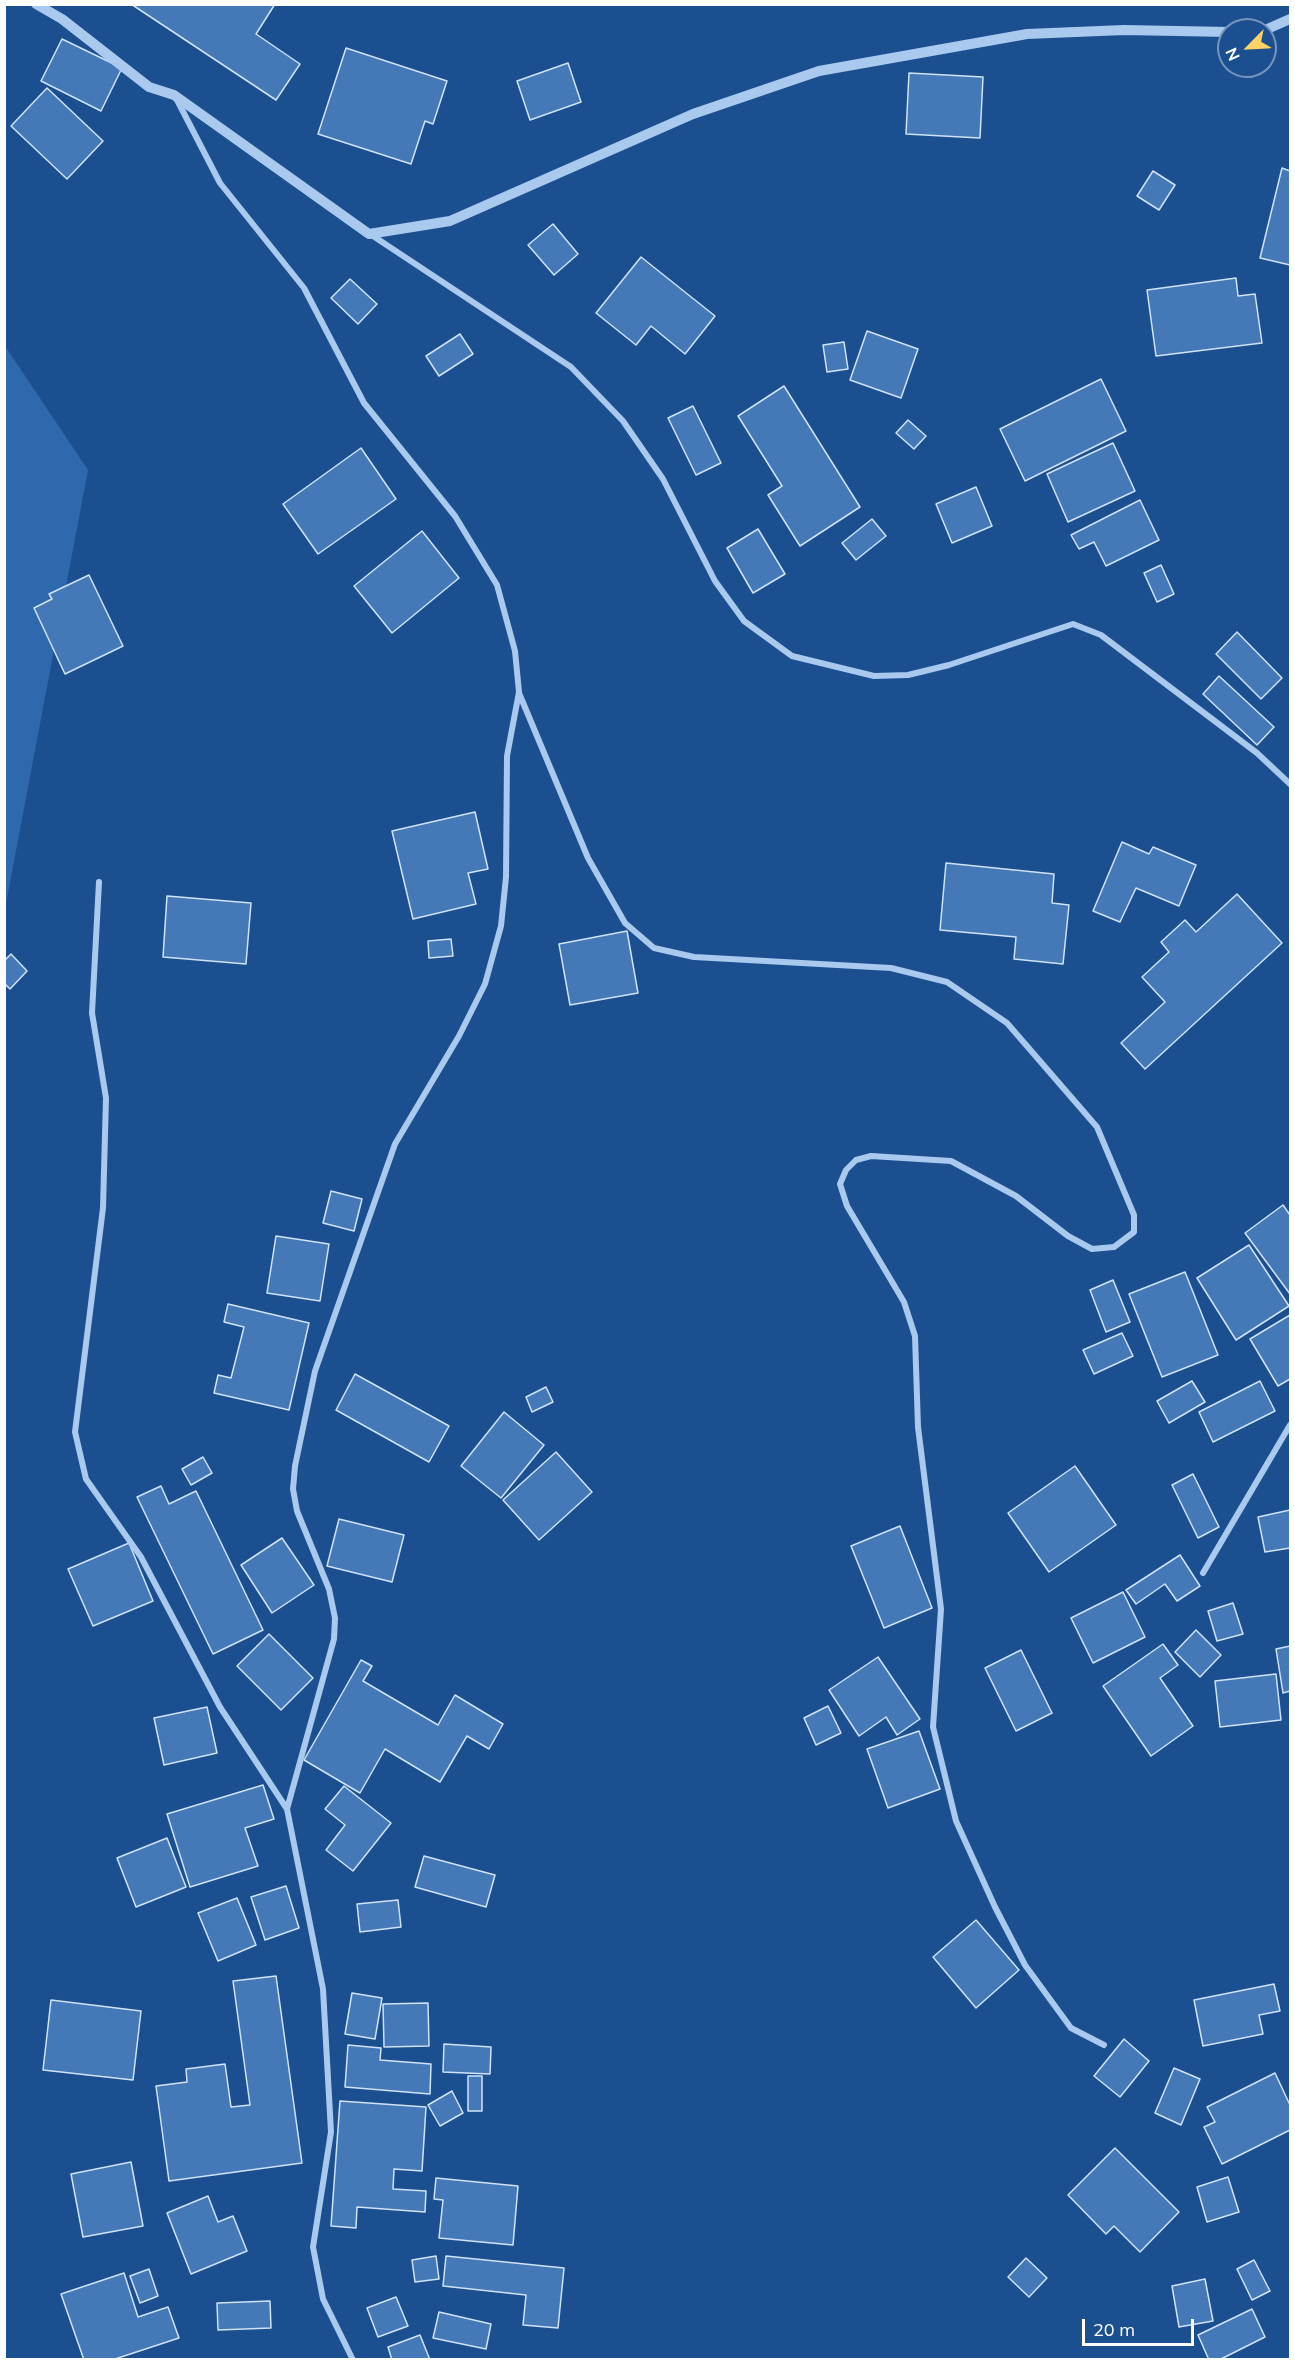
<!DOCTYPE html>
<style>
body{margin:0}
#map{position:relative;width:1295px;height:2364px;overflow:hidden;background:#1b4f8f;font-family:Mulish,sans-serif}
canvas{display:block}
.frame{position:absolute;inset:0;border:6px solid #fff;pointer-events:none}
.north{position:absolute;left:1217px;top:18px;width:60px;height:60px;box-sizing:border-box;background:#1b4f8f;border:2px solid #7695bc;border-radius:50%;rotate:246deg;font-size:16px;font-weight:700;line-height:24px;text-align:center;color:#fff}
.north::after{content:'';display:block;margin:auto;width:21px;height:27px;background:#ffd166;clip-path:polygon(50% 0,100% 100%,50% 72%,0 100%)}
.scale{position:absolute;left:1082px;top:2319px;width:112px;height:27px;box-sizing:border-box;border:3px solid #fff;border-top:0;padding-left:8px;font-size:18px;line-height:21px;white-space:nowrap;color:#fff;-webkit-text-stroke:4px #1b4f8f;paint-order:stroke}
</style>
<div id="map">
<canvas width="1295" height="2364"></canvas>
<div class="frame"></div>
<div class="north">N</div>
<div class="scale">20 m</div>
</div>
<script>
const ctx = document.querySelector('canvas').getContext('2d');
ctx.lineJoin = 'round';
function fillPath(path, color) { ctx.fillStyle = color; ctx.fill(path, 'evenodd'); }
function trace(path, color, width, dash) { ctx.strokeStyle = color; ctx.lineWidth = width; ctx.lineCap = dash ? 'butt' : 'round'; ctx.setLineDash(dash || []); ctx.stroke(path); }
const green = new Path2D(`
 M 5,346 L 88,470 L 5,909 Z`);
const building = new Path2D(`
 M 131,4 L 275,4 L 256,34 L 300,64 L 276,100 Z
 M 62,39 L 122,68 L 101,111 L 41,81 Z
 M 346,48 L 447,81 L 433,124 L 425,121 L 411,164 L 318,134 Z
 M 568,63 L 581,102 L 530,120 L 517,81 Z
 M 909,73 L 983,77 L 980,138 L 906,134 Z
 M 47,88 L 103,141 L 67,179 L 11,126 Z
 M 1282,168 L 1290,171 L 1290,265 L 1260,258 Z
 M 1153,171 L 1175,185 L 1159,210 L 1137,196 Z
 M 553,224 L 578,254 L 554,275 L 528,245 Z
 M 641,257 L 715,316 L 685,354 L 651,326 L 636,345 L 596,313 Z
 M 1236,278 L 1238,296 L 1255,294 L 1262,343 L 1156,356 L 1147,290 Z
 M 350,279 L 377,304 L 358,324 L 331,298 Z
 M 867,331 L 918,349 L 901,398 L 850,380 Z
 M 460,334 L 473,354 L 439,376 L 426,356 Z
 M 844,342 L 848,369 L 827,372 L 823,345 Z
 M 1101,379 L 1126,431 L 1025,481 L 1000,429 Z
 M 784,386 L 860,507 L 800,546 L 768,495 L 782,486 L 738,416 Z
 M 693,406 L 721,463 L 696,475 L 668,418 Z
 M 908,420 L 926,436 L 914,449 L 896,433 Z
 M 1113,443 L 1135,491 L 1068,522 L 1047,474 Z
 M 361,448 L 396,499 L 318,554 L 283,504 Z
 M 976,487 L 992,526 L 952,543 L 936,504 Z
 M 1140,500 L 1159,540 L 1106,566 L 1094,542 L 1079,549 L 1071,535 Z
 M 872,519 L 886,536 L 856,560 L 842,543 Z
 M 758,529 L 785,574 L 753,593 L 727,548 Z
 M 422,531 L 459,578 L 392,633 L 354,586 Z
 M 1161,565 L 1174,594 L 1157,602 L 1144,573 Z
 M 89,575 L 123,646 L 65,674 L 34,608 L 52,599 L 49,594 Z
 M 1237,632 L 1282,678 L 1261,699 L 1216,654 Z
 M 1219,676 L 1274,727 L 1257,745 L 1203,694 Z
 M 475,812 L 488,869 L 468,873 L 476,904 L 413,919 L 392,831 Z
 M 1122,842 L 1149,854 L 1153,847 L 1196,865 L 1179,906 L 1136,888 L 1120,922 L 1093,911 Z
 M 946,863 L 1054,874 L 1052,903 L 1069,905 L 1063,964 L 1014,959 L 1016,937 L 940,930 Z
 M 1237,894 L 1282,943 L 1145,1069 L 1121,1043 L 1165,1002 L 1142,977 L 1169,952 L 1161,942 L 1185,920 L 1196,932 Z
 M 167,896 L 251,903 L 246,964 L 163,957 Z
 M 627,931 L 638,993 L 570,1005 L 559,944 Z
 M 451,939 L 453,956 L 429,958 L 428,941 Z
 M 11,954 L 27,971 L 10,989 L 4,983 L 4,961 Z
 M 331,1191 L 362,1199 L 354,1231 L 323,1223 Z
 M 1283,1205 L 1290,1215 L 1290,1294 L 1245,1233 Z
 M 276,1236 L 329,1244 L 320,1301 L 267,1293 Z
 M 1249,1245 L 1289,1306 L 1236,1340 L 1197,1278 Z
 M 1185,1272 L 1218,1355 L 1162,1377 L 1129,1294 Z
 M 1113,1280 L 1130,1322 L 1106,1332 L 1090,1290 Z
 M 228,1304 L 309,1323 L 289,1410 L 214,1393 L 218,1375 L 231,1378 L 244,1327 L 224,1322 Z
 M 1290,1315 L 1290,1379 L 1278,1386 L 1250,1339 Z
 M 1122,1333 L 1133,1356 L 1094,1374 L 1083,1350 Z
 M 355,1374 L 449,1426 L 429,1462 L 336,1410 Z
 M 1192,1381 L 1205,1402 L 1169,1423 L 1157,1401 Z
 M 1260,1381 L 1275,1411 L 1213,1442 L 1199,1412 Z
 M 546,1387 L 553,1402 L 532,1412 L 526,1397 Z
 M 504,1412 L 544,1445 L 501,1498 L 461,1466 Z
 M 556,1452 L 592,1492 L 539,1540 L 503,1500 Z
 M 203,1457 L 212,1473 L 191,1485 L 182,1469 Z
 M 1075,1466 L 1116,1525 L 1049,1572 L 1008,1513 Z
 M 1193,1474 L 1219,1527 L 1198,1538 L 1172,1485 Z
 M 161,1486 L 169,1504 L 196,1491 L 263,1630 L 213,1654 L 137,1497 Z
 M 1290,1510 L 1290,1548 L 1265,1552 L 1258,1517 Z
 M 339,1519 L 404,1535 L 392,1582 L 327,1566 Z
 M 900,1526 L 932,1608 L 884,1628 L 851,1546 Z
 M 282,1538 L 314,1585 L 272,1613 L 241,1565 Z
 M 129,1543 L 153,1601 L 93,1626 L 68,1569 Z
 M 1180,1555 L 1200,1586 L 1177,1601 L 1165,1584 L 1136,1604 L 1126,1590 Z
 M 1123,1592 L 1145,1637 L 1093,1663 L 1071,1618 Z
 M 1233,1603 L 1243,1634 L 1217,1641 L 1208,1611 Z
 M 1196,1630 L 1221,1655 L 1200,1677 L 1175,1652 Z
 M 269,1634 L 313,1678 L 281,1710 L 237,1666 Z
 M 1163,1644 L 1178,1665 L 1160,1678 L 1193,1726 L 1151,1756 L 1103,1686 Z
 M 1290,1646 L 1290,1691 L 1283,1693 L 1276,1649 Z
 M 1021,1650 L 1052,1713 L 1016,1731 L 985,1668 Z
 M 878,1657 L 920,1719 L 897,1735 L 886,1717 L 859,1736 L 829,1690 Z
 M 361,1660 L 372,1666 L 363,1681 L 438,1725 L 455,1695 L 503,1724 L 489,1749 L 467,1736 L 440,1782 L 385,1749 L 360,1793 L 304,1760 Z
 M 1276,1674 L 1281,1720 L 1220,1727 L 1215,1681 Z
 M 828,1706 L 841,1733 L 816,1745 L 804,1718 Z
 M 207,1707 L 217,1753 L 164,1765 L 154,1718 Z
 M 919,1731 L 940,1789 L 888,1808 L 867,1749 Z
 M 263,1785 L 274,1819 L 245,1828 L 258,1866 L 190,1887 L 167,1814 Z
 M 344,1786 L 391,1823 L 353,1871 L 326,1850 L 345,1825 L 325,1809 Z
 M 167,1838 L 186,1887 L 136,1907 L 117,1858 Z
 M 424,1856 L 495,1875 L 486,1907 L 415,1887 Z
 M 286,1886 L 299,1928 L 265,1940 L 251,1897 Z
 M 237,1898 L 256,1945 L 218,1961 L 198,1913 Z
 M 398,1900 L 401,1927 L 360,1932 L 357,1904 Z
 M 976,1920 L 1019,1970 L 976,2008 L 933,1957 Z
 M 276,1976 L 302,2163 L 169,2181 L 156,2086 L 187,2082 L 186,2069 L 225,2064 L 231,2107 L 250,2105 L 233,1981 Z
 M 1274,1984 L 1280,2011 L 1259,2015 L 1263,2034 L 1203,2046 L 1194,2000 Z
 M 352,1993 L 382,1998 L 375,2039 L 345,2034 Z
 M 51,2000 L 141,2011 L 133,2080 L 43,2070 Z
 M 428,2003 L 429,2046 L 384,2047 L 383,2004 Z
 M 1124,2039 L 1149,2061 L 1120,2097 L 1094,2076 Z
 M 444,2044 L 491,2047 L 490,2074 L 443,2072 Z
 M 348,2045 L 381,2048 L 380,2060 L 431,2064 L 430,2094 L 345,2087 Z
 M 1174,2068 L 1200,2079 L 1181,2125 L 1155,2113 Z
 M 1275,2073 L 1290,2105 L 1290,2130 L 1222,2164 L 1204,2127 L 1215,2122 L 1207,2107 Z
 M 468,2076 L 482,2076 L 482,2111 L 468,2111 Z
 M 452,2091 L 463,2113 L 440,2126 L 428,2105 Z
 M 340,2101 L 426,2107 L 422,2171 L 394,2169 L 393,2189 L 426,2191 L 425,2212 L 357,2207 L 356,2228 L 331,2226 Z
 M 1115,2148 L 1179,2212 L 1140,2252 L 1114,2226 L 1106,2234 L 1068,2195 Z
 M 131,2162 L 143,2226 L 83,2237 L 71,2174 Z
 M 1228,2177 L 1239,2212 L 1207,2222 L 1197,2187 Z
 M 436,2178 L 518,2186 L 513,2245 L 439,2238 L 443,2200 L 434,2199 Z
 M 208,2196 L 218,2222 L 233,2216 L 247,2251 L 191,2274 L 167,2213 Z
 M 436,2256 L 439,2279 L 415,2282 L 412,2260 Z
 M 446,2256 L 564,2268 L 558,2328 L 523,2325 L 526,2295 L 443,2286 Z
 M 1026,2258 L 1047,2278 L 1029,2297 L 1008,2277 Z
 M 1254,2260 L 1270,2291 L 1252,2300 L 1237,2269 Z
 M 149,2269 L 158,2296 L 140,2303 L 130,2276 Z
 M 124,2273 L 138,2317 L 168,2307 L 179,2338 L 112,2360 L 84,2360 L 61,2294 Z
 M 1205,2279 L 1213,2321 L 1179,2327 L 1172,2286 Z
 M 396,2297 L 408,2326 L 378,2337 L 367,2308 Z
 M 270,2301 L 271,2328 L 218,2330 L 217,2303 Z
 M 1252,2309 L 1265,2337 L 1219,2360 L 1209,2360 L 1198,2335 Z
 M 439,2312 L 491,2324 L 486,2349 L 433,2338 Z
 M 420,2335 L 430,2360 L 392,2360 L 388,2347 Z`);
const minor = new Path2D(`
 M 176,98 L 220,183 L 304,288 L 364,403 L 455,516 L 497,585 L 515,651 L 519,692 L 507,756 L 506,877 L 501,926 L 485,984 L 459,1036 L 395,1144 L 315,1371 L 295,1466 L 293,1489 L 297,1511 L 329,1589 L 335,1618 L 334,1639 L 287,1809 L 323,1989 L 331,2132 L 313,2247 L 323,2299 L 353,2360
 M 370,234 L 571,367 L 623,421 L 663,479 L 715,581 L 744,621 L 792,656 L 874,676 L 908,675 L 949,665 L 1073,624 L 1101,635 L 1257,753 L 1290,784
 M 519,693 L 588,858 L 625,923 L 654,948 L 694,957 L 891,968 L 947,982 L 1007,1023 L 1097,1127 L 1134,1215 L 1134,1232 L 1114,1247 L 1092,1249 L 1068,1236 L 1016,1196 L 951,1161 L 871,1156 L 856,1160 L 846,1170 L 840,1184 L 847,1206 L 904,1302 L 915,1336 L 918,1427 L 941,1609 L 933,1727 L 956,1821 L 995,1907 L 1025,1965 L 1071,2028 L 1104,2045
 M 99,882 L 92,1013 L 106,1098 L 103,1208 L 75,1432 L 86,1479 L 141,1557 L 220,1707 L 287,1809
 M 1203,1573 L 1290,1425`);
const tertiary = new Path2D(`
 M 36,4 L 62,19 L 149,87 L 174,95 L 369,234 L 450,221 L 693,114 L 819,71 L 1027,34 L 1124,30 L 1229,32
 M 1265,30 L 1290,19`);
fillPath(green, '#2e69ad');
fillPath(building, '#4478b7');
trace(building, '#cfe3fa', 1.5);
trace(minor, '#a9c9ee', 6);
trace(tertiary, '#a9c9ee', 10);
</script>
